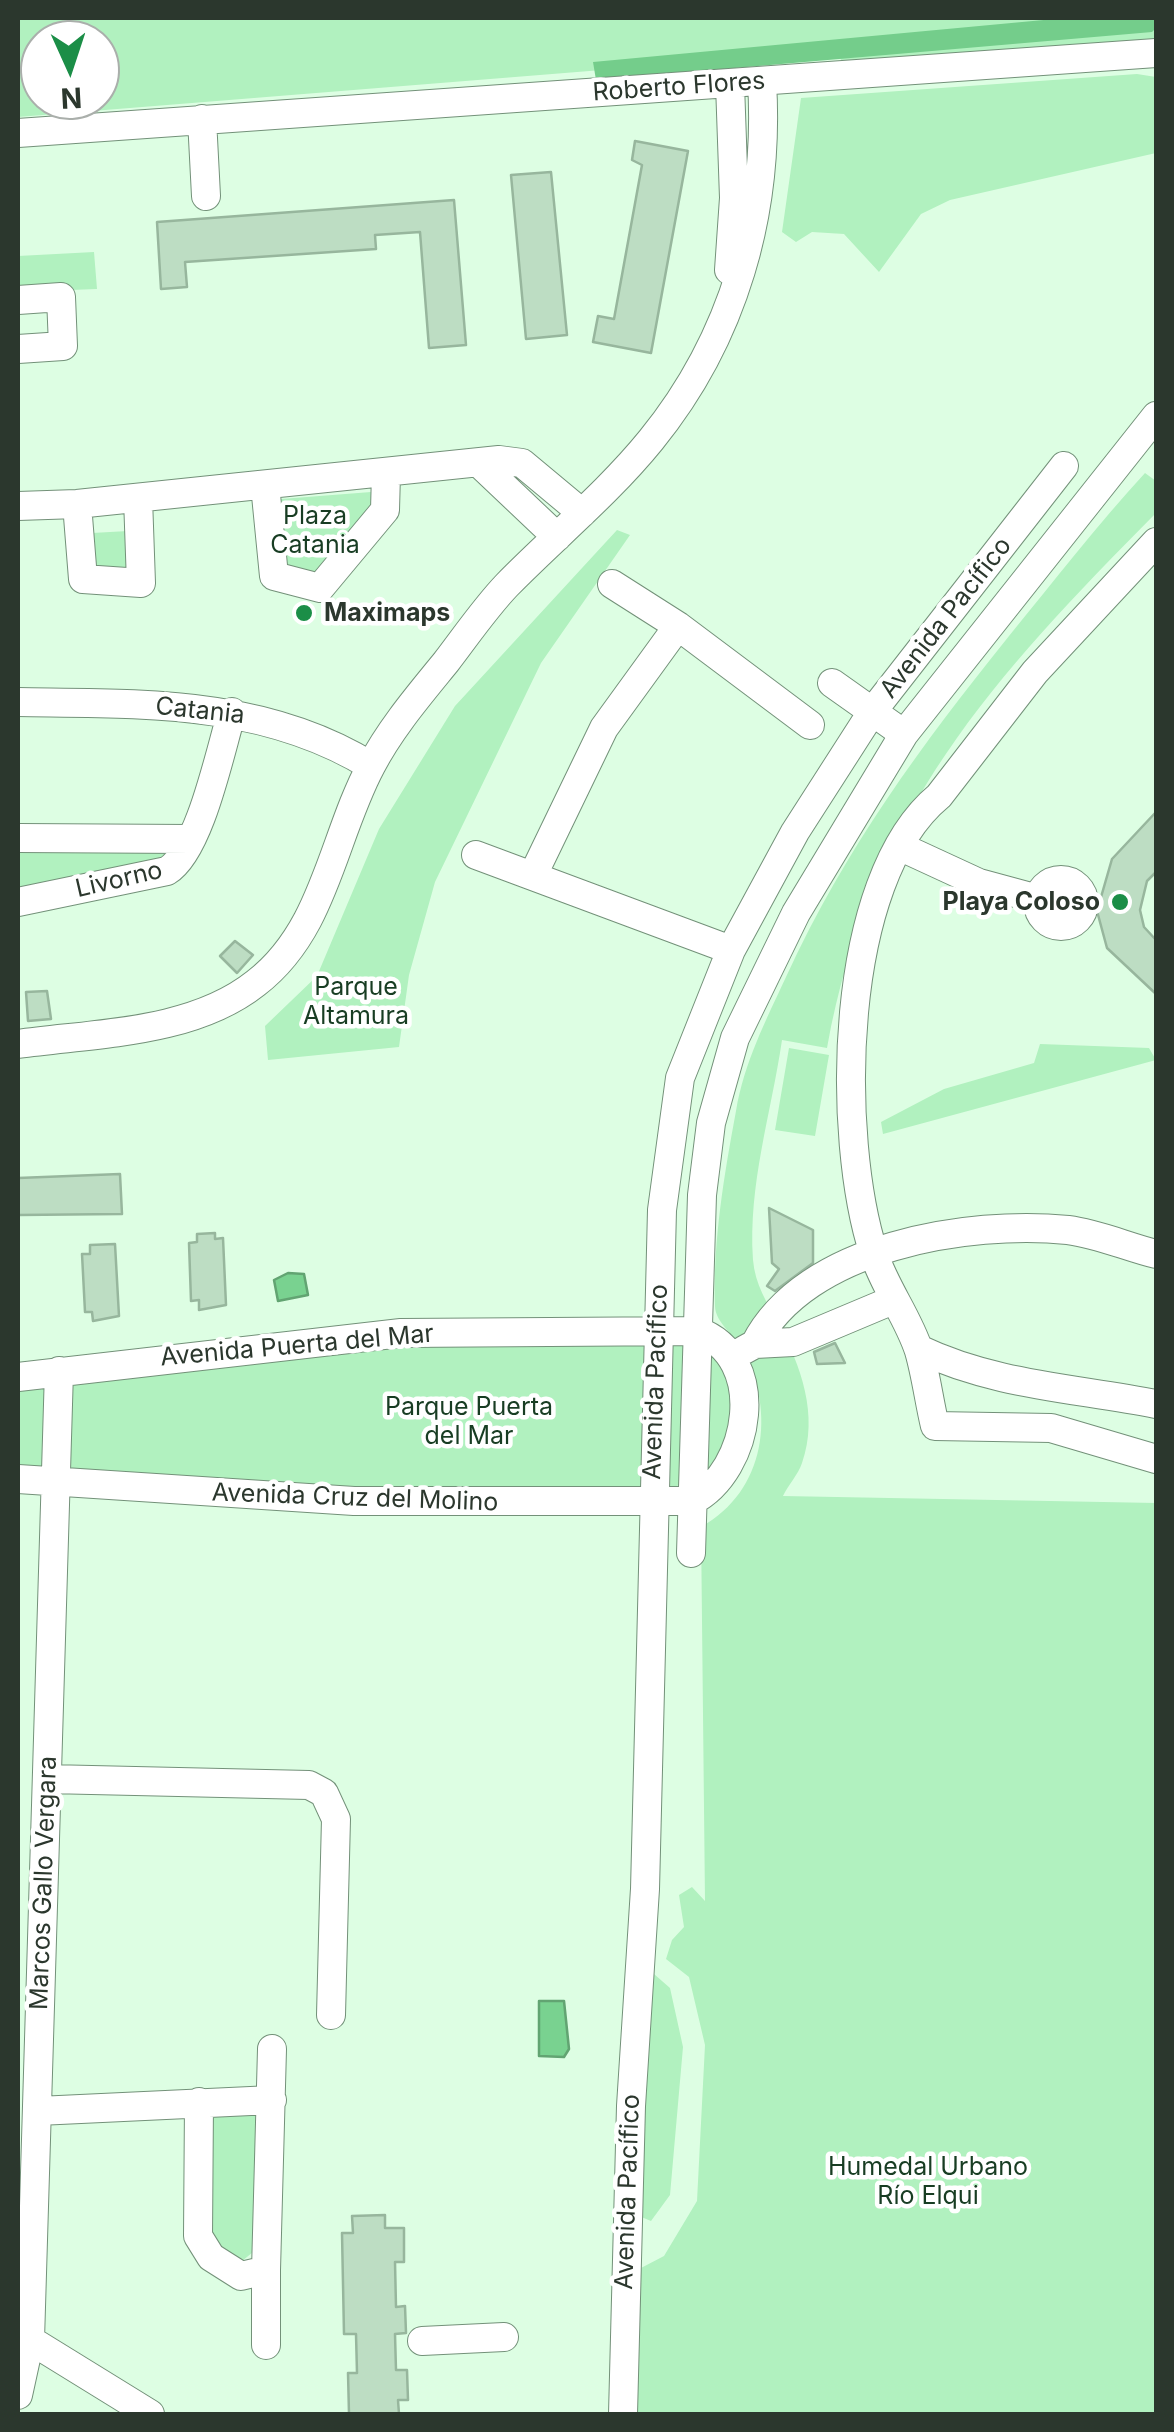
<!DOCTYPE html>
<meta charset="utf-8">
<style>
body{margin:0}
#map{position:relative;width:1174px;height:2432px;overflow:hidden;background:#ddfee3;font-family:Inter,sans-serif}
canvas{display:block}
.frame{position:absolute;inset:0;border:20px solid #2b372d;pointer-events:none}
.north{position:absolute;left:20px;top:20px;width:100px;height:100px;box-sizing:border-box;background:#fff;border:2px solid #aaafab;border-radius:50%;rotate:177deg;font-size:28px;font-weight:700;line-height:40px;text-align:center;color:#2b372d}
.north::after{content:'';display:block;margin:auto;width:35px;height:45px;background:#1b8e47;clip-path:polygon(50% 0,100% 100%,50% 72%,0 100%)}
</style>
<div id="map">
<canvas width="1174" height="2432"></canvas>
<div class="frame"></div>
<div class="north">N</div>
</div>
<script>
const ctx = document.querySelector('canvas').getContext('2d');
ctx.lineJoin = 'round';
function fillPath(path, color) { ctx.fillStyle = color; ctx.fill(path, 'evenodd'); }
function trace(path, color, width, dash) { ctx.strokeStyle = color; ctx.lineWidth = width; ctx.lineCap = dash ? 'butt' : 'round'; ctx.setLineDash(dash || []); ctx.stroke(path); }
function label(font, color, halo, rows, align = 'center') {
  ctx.font = font + ' Inter,sans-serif'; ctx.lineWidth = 9; ctx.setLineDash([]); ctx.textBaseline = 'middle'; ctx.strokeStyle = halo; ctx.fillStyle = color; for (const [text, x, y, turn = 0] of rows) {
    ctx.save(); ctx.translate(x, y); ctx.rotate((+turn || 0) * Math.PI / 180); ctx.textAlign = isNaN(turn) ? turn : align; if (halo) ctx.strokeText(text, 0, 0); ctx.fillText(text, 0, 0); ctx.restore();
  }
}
const green = new Path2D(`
 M 18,18 L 1156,18 L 1156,44 L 843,66 L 838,51 L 18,117 ZM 40,40 L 100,40 L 100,100 L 40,100 Z
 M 1137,74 L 1156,77 L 1156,153 L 950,200 L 921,214 L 879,272 L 844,234 L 812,232 L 796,242 L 782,232 L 801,98 Z
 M 94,252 L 97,289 L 19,292 L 18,256 Z
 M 1145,473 L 1156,481 L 1156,513 C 992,679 871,809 827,1048 L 782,1040 C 771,1115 748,1184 753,1260 C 755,1284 767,1303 778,1323 C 801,1366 819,1415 802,1463 C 798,1475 788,1485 783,1496 L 1156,1503 L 1156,2414 L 634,2414 L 641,2268 L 664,2256 L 697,2201 L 705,2045 L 689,1977 L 666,1959 L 672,1940 L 684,1927 L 679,1895 L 692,1887 L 705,1901 L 701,1527 C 766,1491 776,1412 743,1350 C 735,1336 715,1322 715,1306 C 713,1240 724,1176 736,1111 C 744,1063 766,1020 786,977 C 846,847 920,747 1009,636 C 1054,581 1097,525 1145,473 Z
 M 371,492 L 375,506 L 316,578 L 286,568 L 281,499 Z
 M 617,530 L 630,535 L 541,663 L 435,882 L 409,975 L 399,1047 L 268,1060 L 265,1026 L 317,976 L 379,829 L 455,706 Z
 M 128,531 L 130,571 L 93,570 L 92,533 Z
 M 18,849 L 170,851 L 157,861 L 18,887 Z
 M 1040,1044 L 1149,1048 L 1156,1060 L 883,1134 L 881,1122 L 944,1089 L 1034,1063 Z
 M 789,1048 L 829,1055 L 815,1136 L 775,1130 Z
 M 690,1342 L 707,1346 L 729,1377 L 733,1409 L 725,1450 L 699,1482 L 665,1488 L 470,1498 L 18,1472 L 18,1388 L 401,1344 Z
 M 654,1974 L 670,1988 L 683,2047 L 670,2195 L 651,2221 L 639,2216 L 648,1979 Z
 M 259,2112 L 258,2248 L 242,2261 L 209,2242 L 208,2117 Z`);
const forest = new Path2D(`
 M 1065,18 L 1156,18 L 1156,28 L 1152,32 L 596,80 L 593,62 Z`);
const water = new Path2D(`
 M 288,1273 L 304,1274 L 308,1295 L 278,1301 L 274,1280 Z
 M 539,2001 L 564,2001 L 569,2049 L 564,2057 L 539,2056 Z`);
const building = new Path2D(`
 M 635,141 L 688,151 L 651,353 L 593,342 L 598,316 L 614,319 L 642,165 L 632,160 Z
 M 551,172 L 567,335 L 526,339 L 511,175 Z
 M 454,200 L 466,345 L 429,348 L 420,232 L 375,235 L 376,249 L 185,262 L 187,287 L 161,289 L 157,222 Z
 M 1156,812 L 1156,872 L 1147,881 L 1140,910 L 1144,927 L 1156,940 L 1156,994 L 1107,948 L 1097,911 L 1112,859 Z
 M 235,941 L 253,955 L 237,973 L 220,956 Z
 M 47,991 L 51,1019 L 28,1021 L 26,992 Z
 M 120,1174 L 122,1214 L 18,1215 L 18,1178 Z
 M 769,1208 L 813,1230 L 813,1263 L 775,1291 L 767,1286 L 779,1269 L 772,1263 Z
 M 215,1233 L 215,1239 L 223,1238 L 226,1305 L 199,1310 L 199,1300 L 191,1301 L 189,1243 L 197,1242 L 197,1234 Z
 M 115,1244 L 119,1316 L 93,1321 L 92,1312 L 85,1312 L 82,1254 L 90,1254 L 90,1245 Z
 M 835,1343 L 845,1363 L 817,1364 L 814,1352 Z
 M 385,2215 L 385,2228 L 404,2228 L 404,2262 L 395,2262 L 396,2307 L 405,2306 L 406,2333 L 395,2334 L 396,2370 L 407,2370 L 408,2400 L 398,2400 L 399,2414 L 349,2414 L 348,2373 L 357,2373 L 356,2334 L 344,2334 L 342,2233 L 353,2233 L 352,2216 Z`);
const minor = new Path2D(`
 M 202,119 L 206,196
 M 18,133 L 1156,53
 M 729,270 L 734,198 L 730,84
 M 18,300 L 61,297 L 63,346 L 18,349
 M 480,464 L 557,537
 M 265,485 L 274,576 L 320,588 L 385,510 L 386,474
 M 77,504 L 83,579 L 141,583 L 138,498
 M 18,506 L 77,504 L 499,460 L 522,463 L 582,513
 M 1156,542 L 1035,672 L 939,796 C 837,880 836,1137 874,1254 C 885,1288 908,1317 919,1351 C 926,1375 929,1401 935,1426 L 1051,1428 L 1156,1459
 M 612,584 L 678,626 L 810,725
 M 832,683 L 904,734
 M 18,702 C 140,704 263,699 371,766
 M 18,838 L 191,839
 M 901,847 L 979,883 L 1038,899
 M 476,855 L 731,950
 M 533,875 L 604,728 L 678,626
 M1038 903a23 23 0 1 1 46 0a23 23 0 1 1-46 0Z
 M 18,902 L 167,871 C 200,851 220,751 232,712
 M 18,1044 C 95,1033 192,1034 256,983 C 325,930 332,839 371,766 C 390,729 420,694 446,662 C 466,636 485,608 507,585 C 554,537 608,493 651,440 C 734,338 770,212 762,82
 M 755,1344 C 805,1246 969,1220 1068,1230 C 1099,1234 1127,1247 1156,1254
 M 919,1349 C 994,1385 1075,1388 1156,1404
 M 744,1350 L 755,1344 L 793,1342 L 893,1300
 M 18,1377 L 401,1333 L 697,1331 C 770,1357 751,1471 692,1501 L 354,1501 L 18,1479
 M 691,1553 L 702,1195 L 711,1123 L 735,1038 L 796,913 L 904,734 L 1156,416
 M 48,1779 L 309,1785 L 324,1793 L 336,1819 L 331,2015
 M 199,2102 L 198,2236 L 211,2257 L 241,2276 L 266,2270 L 272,2049
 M 38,2111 L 272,2100
 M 266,2270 L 266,2345
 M 18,2340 L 30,2340 L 150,2414
 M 422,2341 L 504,2337
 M 18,2395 L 30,2340 L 59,1371
 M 623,2414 L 631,2106 L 645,1889 L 662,1210 L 680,1078 L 731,950 L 795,832 L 872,712 L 1064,466`);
const markers = [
 [304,613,10,"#1b8e47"],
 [1120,902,10,"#1b8e47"]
];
const streetNames = [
 ["Roberto Flores",679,87,-4],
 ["Avenida Pacífico",946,618,-52],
 ["Catania",200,711,6],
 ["Livorno",119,880,-13],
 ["Avenida Puerta del Mar",297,1346,-5],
 ["Avenida Pacífico",656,1382,-88],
 ["Avenida Cruz del Molino",355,1498,2],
 ["Marcos Gallo Vergara",44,1883,-88],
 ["Avenida Pacífico",628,2192,-88]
];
const parkNames = [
 ["Plaza",315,516],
 ["Catania",315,545],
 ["Parque",356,987],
 ["Altamura",356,1016],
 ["Parque Puerta",469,1407],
 ["del Mar",469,1436],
 ["Humedal Urbano",928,2167],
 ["Río Elqui",928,2196]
];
const poiNames = [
 ["Maximaps",324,613],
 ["Playa Coloso",1100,902,"right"]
];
fillPath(green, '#b1f1bf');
fillPath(forest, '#74cd8b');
fillPath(water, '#79d290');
trace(water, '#62a472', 2.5);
fillPath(building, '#bdddc3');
trace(building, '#97b69d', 2.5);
trace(minor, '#739179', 30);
trace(minor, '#fff', 28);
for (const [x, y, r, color] of markers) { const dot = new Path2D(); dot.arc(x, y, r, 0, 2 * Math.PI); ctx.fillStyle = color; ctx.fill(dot); trace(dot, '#fff', 4); }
label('25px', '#2b372d', '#fff', streetNames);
label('25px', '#183d23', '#fff', parkNames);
label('bold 25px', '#2b372d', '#fff', poiNames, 'left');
</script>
